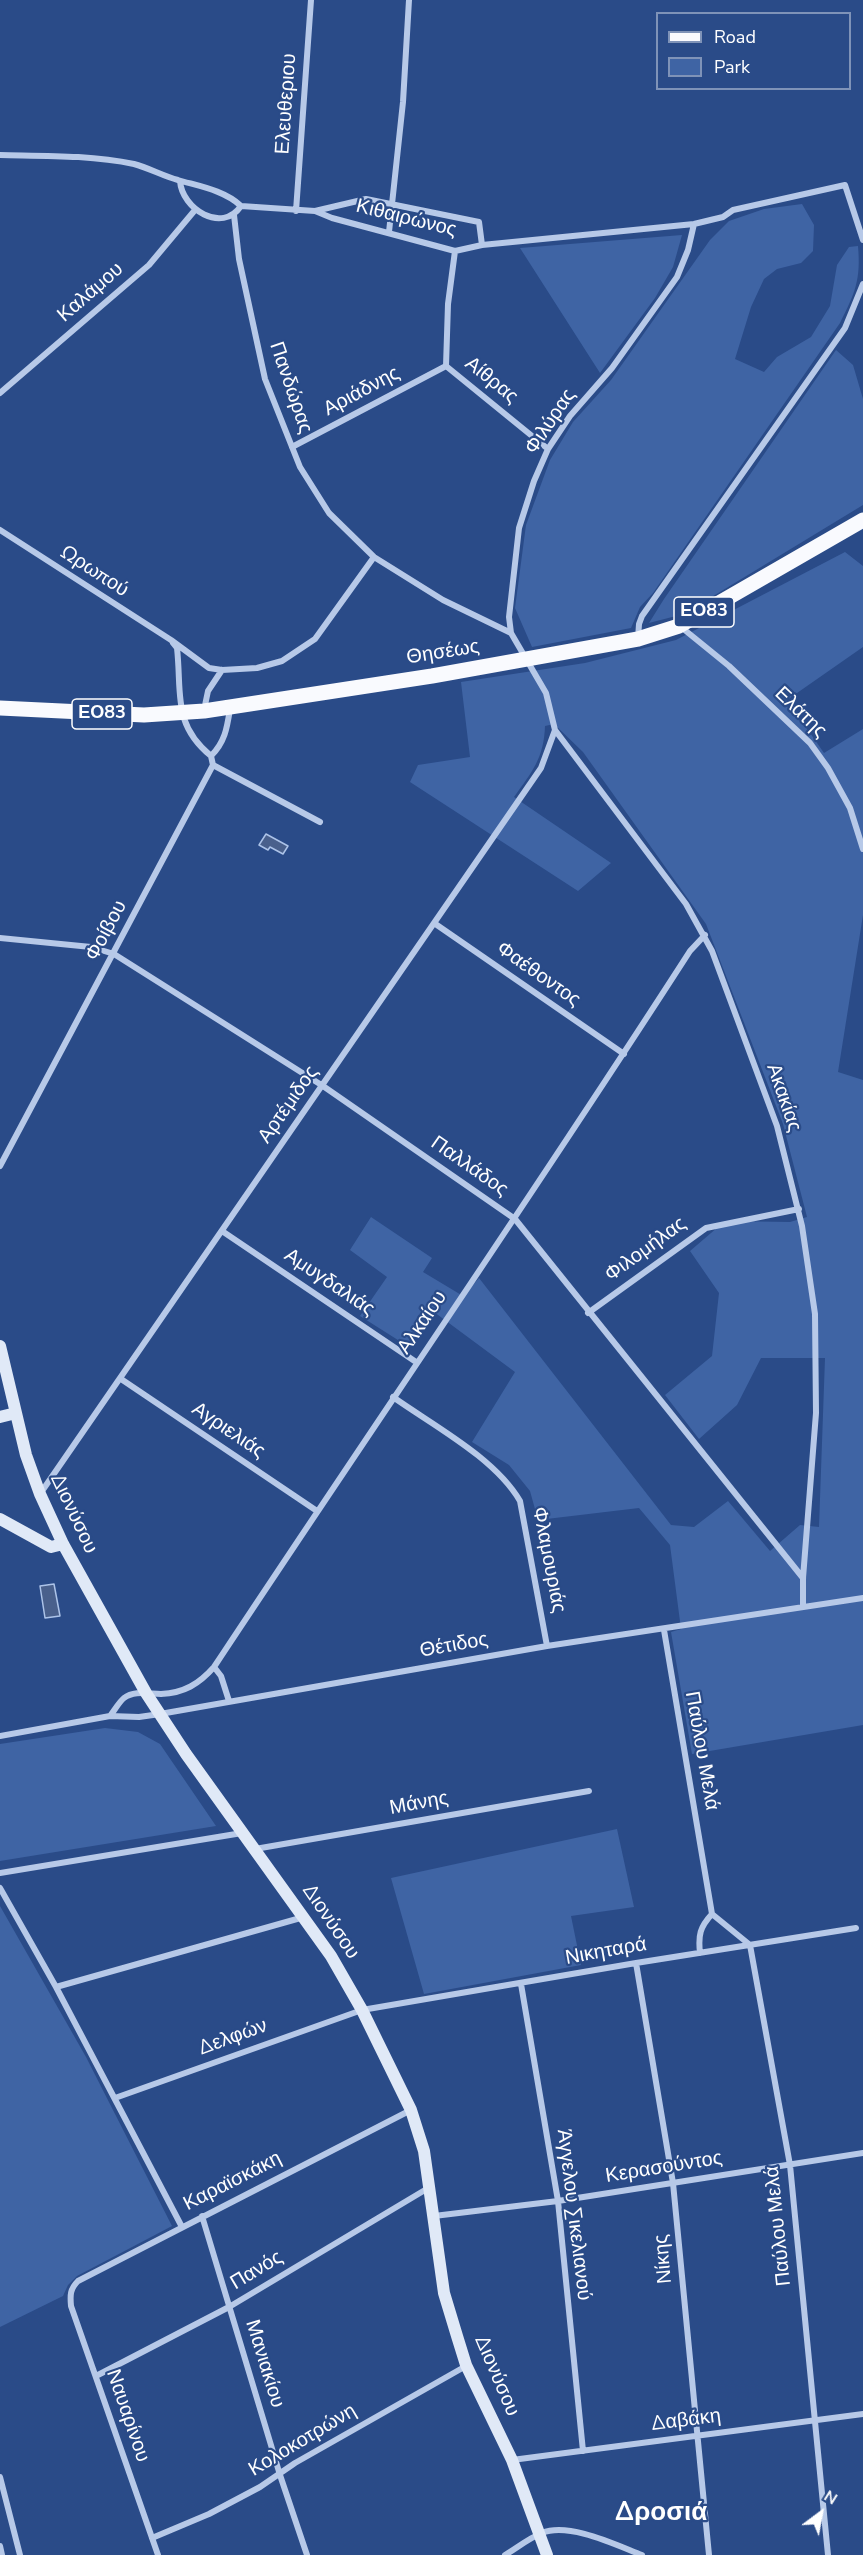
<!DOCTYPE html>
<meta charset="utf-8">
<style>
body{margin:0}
#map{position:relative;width:863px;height:2555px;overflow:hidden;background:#2a4b88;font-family:"Nunito Sans",sans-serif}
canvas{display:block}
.legend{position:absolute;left:656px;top:12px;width:195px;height:78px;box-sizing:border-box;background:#2a4b88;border:2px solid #7f93b8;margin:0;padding:8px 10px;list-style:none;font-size:18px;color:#fff}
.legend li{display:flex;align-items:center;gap:12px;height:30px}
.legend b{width:30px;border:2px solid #7f93b8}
.north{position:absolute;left:791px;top:2483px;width:60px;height:60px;-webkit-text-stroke:4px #2a4b88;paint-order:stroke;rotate:32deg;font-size:16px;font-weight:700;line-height:24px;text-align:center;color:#fff}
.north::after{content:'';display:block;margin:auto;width:21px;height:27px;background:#fff;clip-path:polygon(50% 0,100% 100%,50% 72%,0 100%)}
</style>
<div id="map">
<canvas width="863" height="2555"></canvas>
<ul class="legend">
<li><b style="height:8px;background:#f9fafe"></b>Road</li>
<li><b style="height:16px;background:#3f64a4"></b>Park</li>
</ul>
<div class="north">N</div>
</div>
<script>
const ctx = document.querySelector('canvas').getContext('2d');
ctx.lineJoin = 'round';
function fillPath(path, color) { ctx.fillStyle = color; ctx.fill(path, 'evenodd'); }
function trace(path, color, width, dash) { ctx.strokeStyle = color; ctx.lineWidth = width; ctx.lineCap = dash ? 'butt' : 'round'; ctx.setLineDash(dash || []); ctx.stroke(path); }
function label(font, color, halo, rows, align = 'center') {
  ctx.font = font + ' "Nunito Sans",sans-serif'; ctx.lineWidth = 4.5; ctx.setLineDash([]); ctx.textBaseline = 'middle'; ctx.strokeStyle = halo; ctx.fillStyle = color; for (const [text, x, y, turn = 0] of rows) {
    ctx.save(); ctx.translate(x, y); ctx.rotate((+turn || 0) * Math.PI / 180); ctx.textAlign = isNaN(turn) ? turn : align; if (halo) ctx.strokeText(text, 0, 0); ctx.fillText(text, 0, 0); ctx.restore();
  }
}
const green = new Path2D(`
 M 802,204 L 814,225 L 813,251 L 801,263 L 777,269 L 764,279 L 751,307 L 735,359 L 764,372 L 777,357 L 811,337 L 830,306 L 837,265 L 849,247 L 858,246 C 861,280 855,293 840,323 L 653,593 L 640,607 L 631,628 L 532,647 L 515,608 L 526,525 L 550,460 L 573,422 L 611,380 L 710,240 L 729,221 L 764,209 Z
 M 682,235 L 673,267 L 655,298 L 600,373 L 520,248 Z
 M 836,350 L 853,365 L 863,399 L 863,505 L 710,598 L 676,616 L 649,623 L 664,599 Z
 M 845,552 L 863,566 L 863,647 L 787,700 L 824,753 L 863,729 L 863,915 L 838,1072 L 863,1080 L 863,1725 L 692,1754 L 671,1632 L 681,1629 L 670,1545 L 639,1508 L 538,1520 L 530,1491 L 509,1465 L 472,1442 L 515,1372 L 434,1312 L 409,1347 L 360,1316 L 387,1277 L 350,1250 L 371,1217 L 432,1258 L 423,1272 L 463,1296 L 479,1278 L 671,1525 L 694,1527 L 728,1501 L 770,1551 L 800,1525 L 819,1527 L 825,1358 L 761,1358 L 737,1405 L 699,1439 L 665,1395 L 712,1356 L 719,1293 L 690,1251 L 725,1221 L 790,1222 L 807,1217 L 783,1124 L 706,924 L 583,752 L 554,724 L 545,726 C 544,758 532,772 514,797 L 611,863 L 578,891 L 410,782 L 418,765 L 470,757 L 461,682 L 585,663 L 676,640 Z
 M 105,1728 L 138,1732 L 160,1744 L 216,1826 L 0,1861 L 0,1744 Z
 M 617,1829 L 634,1907 L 571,1916 L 581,1965 L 424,1994 L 391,1878 Z
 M 0,1906 L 86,2057 L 172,2226 L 77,2276 L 68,2285 L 63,2296 L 0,2327 Z`);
const water = new Path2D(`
 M 266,834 L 288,846 L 283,854 L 270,847 L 268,850 L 259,845 Z
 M 54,1584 L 60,1616 L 45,1618 L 40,1586 Z`);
const street = new Path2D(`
 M 0,155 C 44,156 90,155 134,164 C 149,168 163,176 178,180 C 198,186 224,190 241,206 L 315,211 L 332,218 L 455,251 L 482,245 L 694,224 L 723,217 L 733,210 L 845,185 L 863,240
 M 180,181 C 182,209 222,234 241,206
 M 296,211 L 311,0
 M 315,211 L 366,199 L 479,222 L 482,245
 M 234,215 L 239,259 L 265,379 L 300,467 L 329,513 L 374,557 L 443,600 L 511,633
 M 694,224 L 688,250 L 677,277 L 612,368 L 570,416 L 548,449 L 534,481 L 519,528 L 509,617 L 511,633 L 546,693 L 555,730 L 686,904 L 712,951 L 777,1126 L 802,1226 L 815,1314 L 816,1413 L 803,1578 L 803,1607
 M 389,232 L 403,102 L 409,0
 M 455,251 L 448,304 L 446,366 L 548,449
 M 0,393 L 149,265 L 195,210
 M 292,447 L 446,366
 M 0,530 L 171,640 L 209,668 L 222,670 L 257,668 L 282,661 L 315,639 L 374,557
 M 681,627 L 729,666 L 810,743 L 828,768 L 850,808 L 863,849
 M 638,639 L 639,624 L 642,616 L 845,328 L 863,284
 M 173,643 L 177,648 C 182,693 172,724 211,756
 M 204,710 L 208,691 L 222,670
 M 213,765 L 320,822
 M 434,923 L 624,1054
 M 0,938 L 91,947 L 114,954 L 323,1086 L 515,1219 L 803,1578
 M 0,1166 L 213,765 L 211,756 C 225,742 227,728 230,709
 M 222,1231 L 416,1362
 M 588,1313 L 706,1228 L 799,1209
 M 121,1379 L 317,1511
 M 393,1397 C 434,1426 495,1458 520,1501 L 547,1646
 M 40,1494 L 541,768 L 555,730
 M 664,1630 L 712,1914 L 750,1945 L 790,2165 L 828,2555
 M 214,1667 L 221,1676 L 229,1701
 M 110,1716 C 114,1711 119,1702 124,1698 C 134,1690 149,1694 161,1694 C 184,1693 199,1684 214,1667 C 372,1428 535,1192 690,951 L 705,935
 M 0,1736 L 110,1716 L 139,1717 L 160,1714 L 547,1646 L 863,1598
 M 255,1849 L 589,1791
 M 0,1873 L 242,1833
 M 0,1888 L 56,1987 L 182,2227
 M 700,1953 C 698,1935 700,1927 712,1914
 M 636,1963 L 673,2183 L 709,2555
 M 521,1984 L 558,2201 L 583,2451
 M 56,1987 L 304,1917
 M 115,2098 L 362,2010 L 636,1963 L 856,1928
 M 202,2216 L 280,2475 L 307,2555
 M 434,2216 L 558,2201 L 863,2153
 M 96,2376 L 229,2307 L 430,2187
 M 512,2460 L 863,2414
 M 0,2477 L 20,2555
 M 152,2538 L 209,2514 L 260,2487 L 295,2463 L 466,2366
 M 0,2546 L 2,2555
 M 158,2555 L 71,2306 C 70,2295 70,2289 78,2281 L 411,2110
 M 505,2555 C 517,2548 529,2538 542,2533 C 569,2522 616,2545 642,2555`);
const secondary = new Path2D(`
 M 0,1346 L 26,1455 L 40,1494 L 63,1544 L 146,1693 L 186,1754 L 331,1956 L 362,2010 L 411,2110 L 424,2151 L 444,2293 L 457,2336 L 466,2365 L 512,2460 L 547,2555
 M 0,1417 L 16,1413
 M 0,1519 L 51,1547 L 63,1544`);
const primary = new Path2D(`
 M 0,708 L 144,715 L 204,711 L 432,676 L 638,639 L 679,626 L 863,520`);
const shields = [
 [704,612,60],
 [102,714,60]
];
const shieldNames = [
 ["ΕΟ83",704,612],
 ["ΕΟ83",102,714]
];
const streetNames = [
 ["Ελευθεριου",287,104,-86],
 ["Κιθαιρώνος",406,219,14],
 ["Καλάμου",91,293,-41],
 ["Αίθρας",491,381,39],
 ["Πανδώρας",290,388,71],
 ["Αριάδνης",362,392,-28],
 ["Φιλύρας",551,422,-56],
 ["Ωρωπού",94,572,33],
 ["Θησέως",443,653,-9],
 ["Ελάτης",800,713,44],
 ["Φοίβου",107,931,-62],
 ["Φαέθοντος",538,975,35],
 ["Ακακίας",783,1098,71],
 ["Αρτέμιδος",289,1105,-55],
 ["Παλλάδος",469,1167,35],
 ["Φιλομήλας",646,1250,-36],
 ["Αμυγδαλιάς",329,1283,34],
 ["Αλκαίου",423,1323,-56],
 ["Αγριελιάς",228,1431,34],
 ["Διονύσου",73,1514,65],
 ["Φλαμουριάς",548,1560,79],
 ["Θέτιδος",454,1646,-10],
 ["Παύλου Μελά",701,1751,80],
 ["Μάνης",419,1804,-10],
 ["Διονύσου",330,1922,56],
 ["Νικηταρά",606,1952,-10],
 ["Δελφών",233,2038,-20],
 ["Κερασούντος",664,2168,-9],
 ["Καραϊσκάκη",233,2182,-27],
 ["Άγγελου Σικελιανού",573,2215,83],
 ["Παύλου Μελά",779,2226,-96],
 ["Νίκης",664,2259,-95],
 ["Πανός",257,2271,-31],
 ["Μανιακίου",264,2364,73],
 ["Διονύσου",496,2376,67],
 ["Ναυαρίνου",127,2416,71],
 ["Δαβάκη",686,2421,-7],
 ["Κολοκοτρώνη",303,2441,-31]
];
const districtNames = [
 ["Δροσιά",661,2514]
];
fillPath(green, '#3f64a4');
fillPath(water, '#49608c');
trace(water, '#acc3e8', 1.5);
trace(street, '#b7c9e8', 6);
trace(secondary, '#e0e9f7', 12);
trace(primary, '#f9fafe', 15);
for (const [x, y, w] of shields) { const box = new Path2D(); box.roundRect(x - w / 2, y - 15, w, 30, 4.5); ctx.fillStyle = '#2a4b88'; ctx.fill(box); trace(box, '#fff', 1.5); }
label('bold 18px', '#fff', null, shieldNames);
label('20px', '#fff', '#2a4b88', streetNames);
label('bold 26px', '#fff', '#2a4b88', districtNames);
</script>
